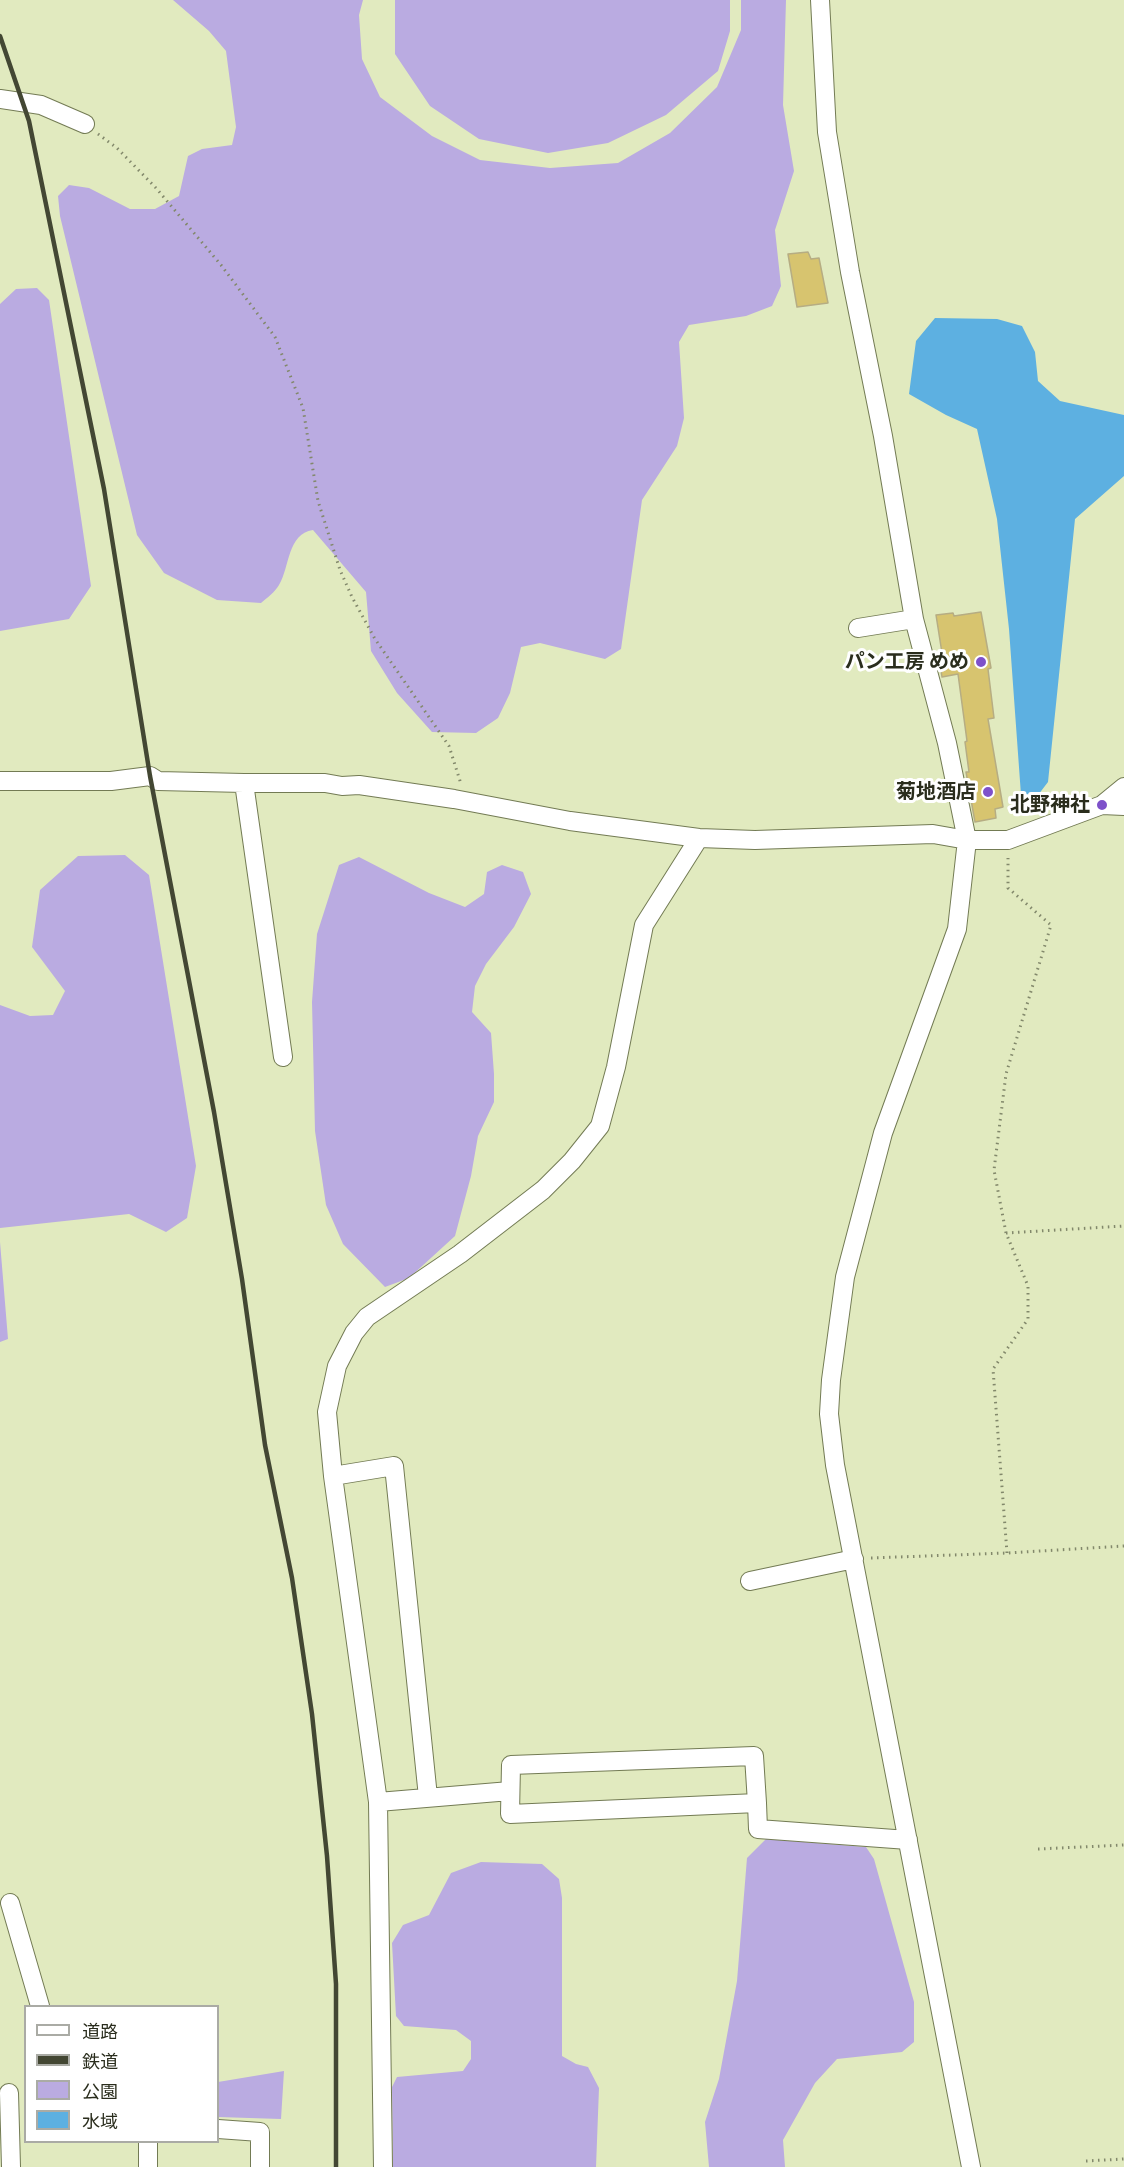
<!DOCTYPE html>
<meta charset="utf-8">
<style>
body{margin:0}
#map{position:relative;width:1124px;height:2167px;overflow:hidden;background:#e1eabf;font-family:"Fira Sans Condensed","Noto Sans JP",sans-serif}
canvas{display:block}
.legend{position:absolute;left:24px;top:2005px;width:195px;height:138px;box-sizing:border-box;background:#fff;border:2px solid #aaaba5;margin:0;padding:8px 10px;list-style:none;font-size:18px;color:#2a2d1d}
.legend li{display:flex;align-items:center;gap:12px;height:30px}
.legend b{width:30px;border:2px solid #aaaba5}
</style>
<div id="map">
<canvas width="1124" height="2167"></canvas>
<ul class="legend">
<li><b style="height:8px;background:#fff"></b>道路</li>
<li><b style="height:8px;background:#434733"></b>鉄道</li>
<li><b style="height:16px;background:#baabe1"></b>公園</li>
<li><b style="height:16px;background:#5db0e1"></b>水域</li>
</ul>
</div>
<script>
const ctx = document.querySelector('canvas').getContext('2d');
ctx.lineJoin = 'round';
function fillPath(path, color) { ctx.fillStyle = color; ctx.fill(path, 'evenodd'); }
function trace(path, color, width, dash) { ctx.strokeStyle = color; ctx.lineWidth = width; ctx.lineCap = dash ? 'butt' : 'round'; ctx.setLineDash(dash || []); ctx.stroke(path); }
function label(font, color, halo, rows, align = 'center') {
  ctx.font = font + ' "Fira Sans Condensed","Noto Sans JP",sans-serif'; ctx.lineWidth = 6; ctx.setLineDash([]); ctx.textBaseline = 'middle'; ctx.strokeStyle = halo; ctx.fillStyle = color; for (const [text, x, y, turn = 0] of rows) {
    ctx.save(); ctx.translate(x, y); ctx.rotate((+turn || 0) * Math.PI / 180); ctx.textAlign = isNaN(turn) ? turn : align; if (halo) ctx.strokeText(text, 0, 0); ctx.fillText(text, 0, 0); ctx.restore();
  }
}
const green = new Path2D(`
 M 173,0 L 363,0 L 359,15 L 362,59 L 380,97 L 432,136 L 480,160 L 550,168 L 618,163 L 670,133 L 717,87 L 741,30 L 741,0 L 786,0 L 783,105 L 794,171 L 775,230 L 781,286 L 772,306 L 746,316 L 689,325 L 679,342 L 684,418 L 677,446 L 642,500 L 621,649 L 605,659 L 540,643 L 521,647 L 510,693 L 498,718 L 476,733 L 432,732 L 397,693 L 371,651 L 366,592 L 313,530 C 287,534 290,567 279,585 C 275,592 267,598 261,603 L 217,600 L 164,573 L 137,535 L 60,216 L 58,196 L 69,185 L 89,188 L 130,209 L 155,209 L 179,196 L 188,156 L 202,149 L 232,145 L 236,127 L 226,51 L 209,31 Z
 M 395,0 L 730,0 L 730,31 L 718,71 L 666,115 L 608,143 L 548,153 L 479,139 L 430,106 L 395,54 Z
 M 37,288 L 49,300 L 91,586 L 69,619 L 0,631 L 0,304 L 16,289 Z
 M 125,855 L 149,875 L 196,1166 L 187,1218 L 166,1232 L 129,1214 L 0,1228 L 0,1005 L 30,1016 L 53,1015 L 65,991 L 32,947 L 40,890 L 78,856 Z
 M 359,857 L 429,893 L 465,907 L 484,894 L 487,872 L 502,865 L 523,872 L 531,894 L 514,927 L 486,964 L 475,986 L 472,1012 L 491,1033 L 494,1074 L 494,1102 L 478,1136 L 471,1176 L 455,1236 L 409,1278 L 385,1287 L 343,1244 L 326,1205 L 315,1131 L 312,1002 L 317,934 L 339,865 Z
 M 0,1242 L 8,1339 L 0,1342 Z
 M 766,1839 L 866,1847 L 874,1859 L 914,2002 L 914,2042 L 902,2052 L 837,2059 L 815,2083 L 783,2140 L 785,2167 L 709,2167 L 705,2122 L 719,2079 L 737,1981 L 747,1858 Z
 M 481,1862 L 542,1864 L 559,1879 L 562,1898 L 562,2056 L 576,2064 L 588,2067 L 599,2088 L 596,2167 L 393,2167 L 392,2087 L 397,2077 L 463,2071 L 471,2059 L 471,2041 L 456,2030 L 404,2026 L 396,2016 L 392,1943 L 403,1925 L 429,1915 L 451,1873 Z
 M 284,2071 L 281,2119 L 218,2117 L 218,2082 Z`);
const water = new Path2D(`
 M 935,318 L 997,319 L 1022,326 L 1035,352 L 1038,381 L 1060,401 L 1124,415 L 1124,476 L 1075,519 L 1048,782 L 1032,803 L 1021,795 L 1009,629 L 997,519 L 977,429 L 946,415 L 909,394 L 916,341 Z`);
const building = new Path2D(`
 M 808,252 L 811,259 L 819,258 L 828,303 L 797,307 L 788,254 Z
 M 981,612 L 991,668 L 988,669 L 994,718 L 988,719 L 1003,807 L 995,809 L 996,818 L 975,822 L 966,772 L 969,772 L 965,742 L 967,741 L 958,674 L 942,677 L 938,653 L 942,653 L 936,615 L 953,613 L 954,616 Z`);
const path = new Path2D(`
 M 98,134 L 117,148 L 156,188 L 221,265 L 275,337 L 303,408 L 318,501 L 340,570 L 352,597 L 375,639 L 449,746 L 461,784
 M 1006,1233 L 1124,1226
 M 1007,1553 L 993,1369 L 1028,1319 L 1028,1286 L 1006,1233 L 994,1170 L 1006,1074 L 1051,925 L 1008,888 L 1008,858
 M 871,1558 L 1007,1553 L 1124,1546
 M 1038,1849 L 1124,1845
 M 1086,2161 L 1124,2159`);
const minor = new Path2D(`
 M 820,0 L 827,132 L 850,272 L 883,436 L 914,619 L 947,743 L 967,840 L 957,929 L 883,1133 L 845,1277 L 831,1380 L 829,1414 L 835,1465 L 971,2167
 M 0,99 L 41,105 L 85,124
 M 858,628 L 914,619
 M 0,781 L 111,781 L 150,776 L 158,781 L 244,783 L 325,783 L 342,786 L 359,785 L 454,799 L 570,821 L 699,838 L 755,840 L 933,834 L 967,840 L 1008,840 L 1102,805 L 1124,806
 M 244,783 L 283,1057
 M 1102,805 L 1124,787
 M 333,1476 L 394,1466 L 428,1797
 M 750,1581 L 854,1559
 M 378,1802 L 510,1791
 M 757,1803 L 754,1756 L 511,1765 L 510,1814 L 757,1803 L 758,1829 L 908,1840
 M 10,1903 L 40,2006
 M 9,2093 L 11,2167
 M 218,2129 L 260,2132 L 260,2167
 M 148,2167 L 148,2142
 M 383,2167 L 378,1802 L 333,1476 L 327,1412 L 337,1366 L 354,1333 L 367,1317 L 460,1254 L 543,1190 L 572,1161 L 600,1126 L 616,1067 L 644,925 L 699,838`);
const rail = new Path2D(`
 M 0,36 L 29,121 L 104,489 L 150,776 L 214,1112 L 242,1279 L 265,1445 L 292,1578 L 312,1714 L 327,1856 L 336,1984 L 336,2167`);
const markers = [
 [981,662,6,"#7e51ca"],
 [988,792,6,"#7e51ca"],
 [1102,805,6,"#7e51ca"]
];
const poiNames = [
 ["パン工房 めめ",969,662],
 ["菊地酒店",976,792],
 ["北野神社",1090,805]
];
fillPath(green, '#baabe1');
fillPath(water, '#5db0e1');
fillPath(building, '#d7c46f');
trace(building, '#b6ad83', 1.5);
trace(minor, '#737b54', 20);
trace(path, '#82886b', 3, [1.5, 4.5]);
trace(minor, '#fff', 18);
trace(rail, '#434733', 4.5);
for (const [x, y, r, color] of markers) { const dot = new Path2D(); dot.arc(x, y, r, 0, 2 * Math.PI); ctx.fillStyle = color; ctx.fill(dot); trace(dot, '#fff', 2); }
label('bold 20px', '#2a2d1d', '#fff', poiNames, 'right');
</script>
